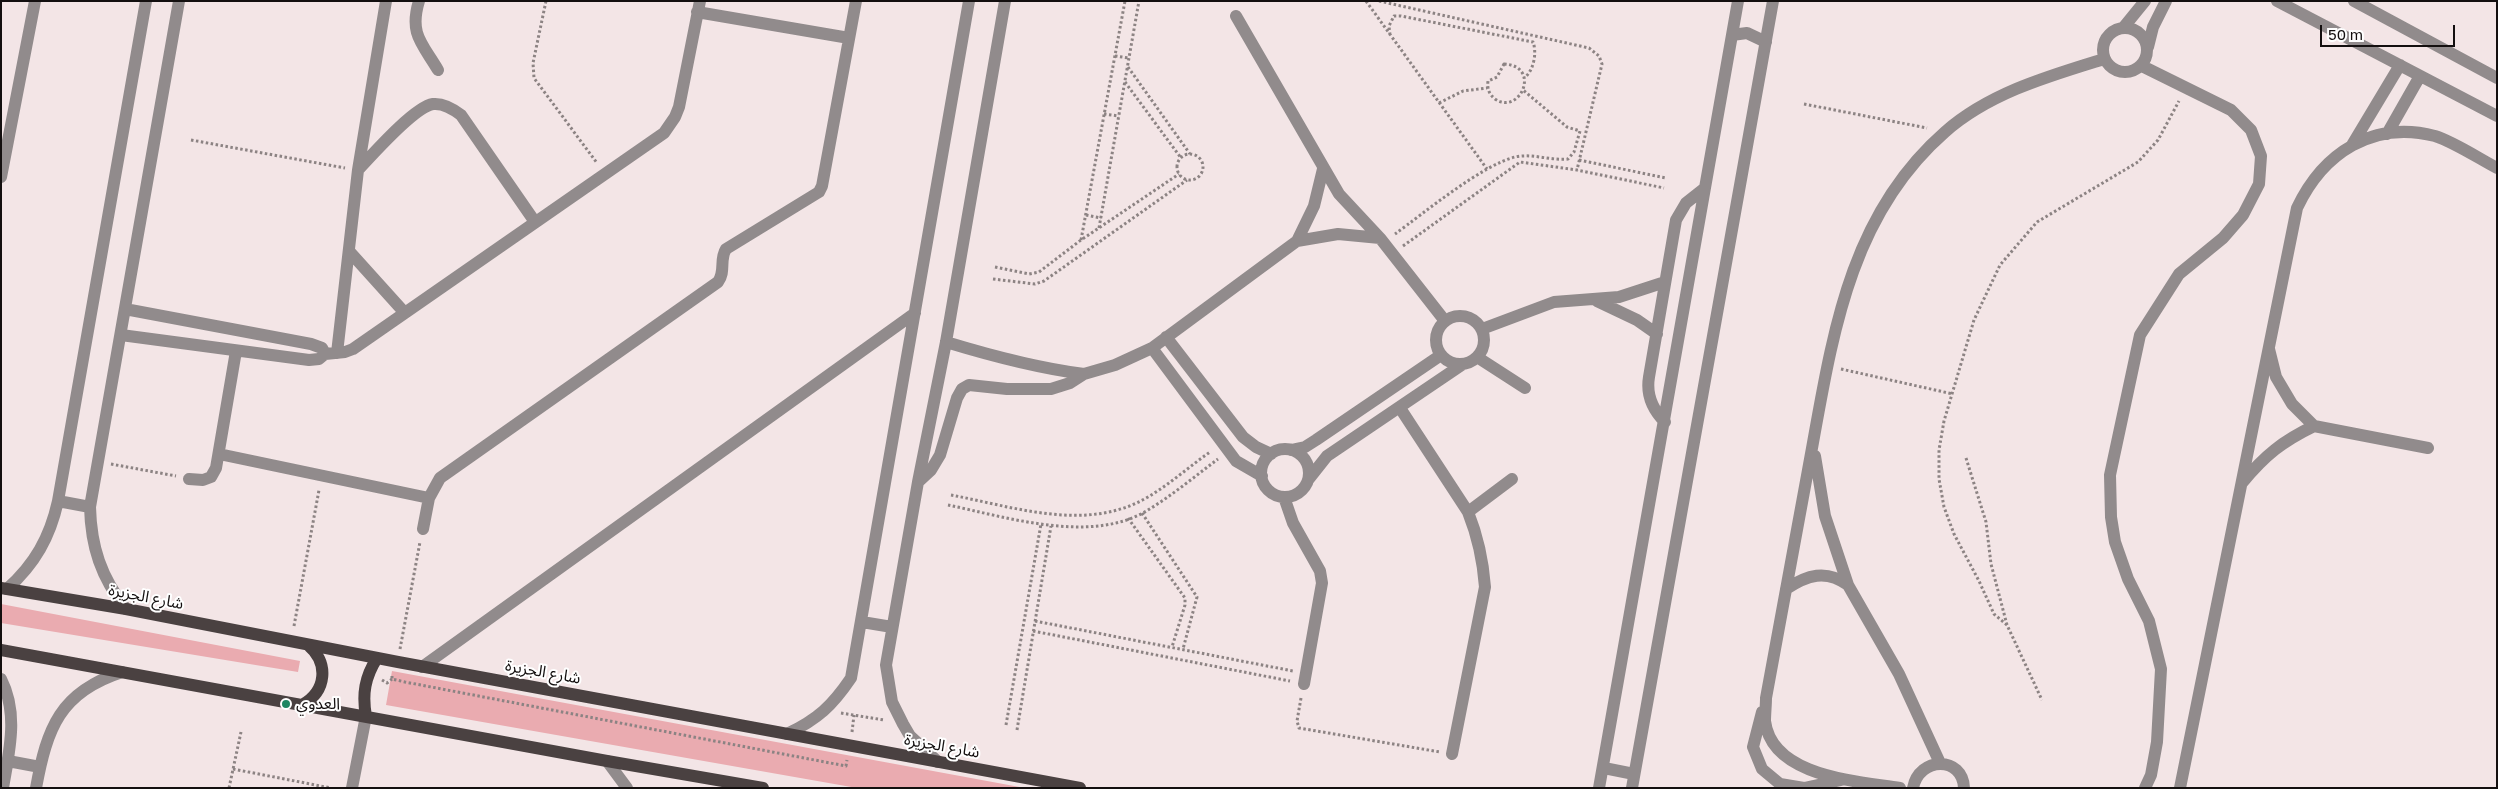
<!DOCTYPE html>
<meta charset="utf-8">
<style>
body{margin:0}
#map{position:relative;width:2498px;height:789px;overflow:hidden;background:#f3e5e6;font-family:"Golos Text",sans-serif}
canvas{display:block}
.frame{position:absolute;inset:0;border:2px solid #130f0f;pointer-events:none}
.scale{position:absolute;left:2320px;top:25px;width:135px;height:22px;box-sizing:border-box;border:2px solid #130f0f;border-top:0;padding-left:6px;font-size:15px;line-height:18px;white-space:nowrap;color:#130f0f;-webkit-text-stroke:4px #fff;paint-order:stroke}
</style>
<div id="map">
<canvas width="2498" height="789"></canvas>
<div class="frame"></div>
<div class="scale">50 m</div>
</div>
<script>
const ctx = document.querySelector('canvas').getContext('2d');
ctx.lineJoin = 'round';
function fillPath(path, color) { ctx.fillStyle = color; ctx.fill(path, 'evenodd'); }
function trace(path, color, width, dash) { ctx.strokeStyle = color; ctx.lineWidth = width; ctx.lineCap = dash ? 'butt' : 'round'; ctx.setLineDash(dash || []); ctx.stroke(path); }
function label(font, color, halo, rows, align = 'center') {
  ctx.font = font + ' "Golos Text","Noto Sans Arabic",sans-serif'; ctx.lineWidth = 4; ctx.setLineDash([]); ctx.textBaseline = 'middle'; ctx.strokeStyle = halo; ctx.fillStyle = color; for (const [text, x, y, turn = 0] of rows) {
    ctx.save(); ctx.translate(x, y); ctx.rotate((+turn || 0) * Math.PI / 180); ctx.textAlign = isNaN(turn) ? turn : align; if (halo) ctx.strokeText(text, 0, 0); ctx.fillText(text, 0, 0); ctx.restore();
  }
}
const green = new Path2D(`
 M 1,604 L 300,661 L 298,672 L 1,623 Z
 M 392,671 L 1025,788 L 857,788 L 386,705 Z`);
const path = new Path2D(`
 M 546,1 L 533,63 L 534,78 L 597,163
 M 1366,1 L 1487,169
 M 1379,1 L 1589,48 L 1599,56 L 1602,64 L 1577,170
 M 1390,35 L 1389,26 L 1394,16 L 1401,16 L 1533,42 C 1537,52 1534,71 1524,78
 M 1115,56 L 1129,58
 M 1504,64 C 1542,66 1520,116 1495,99 C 1489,94 1487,89 1488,81 L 1497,77 Z
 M 1128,67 L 1190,154
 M 1125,82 L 1181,158
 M 1439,103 L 1463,91 L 1487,88
 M 1804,104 L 1927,128
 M 1104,114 L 1119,116
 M 191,140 L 345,168
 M1177 167a13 13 0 1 1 26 0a13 13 0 1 1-26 0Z
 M 1579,160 L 1666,178
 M 1086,215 L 1101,218
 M 1099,228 L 1139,1
 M 1395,234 C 1424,213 1482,165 1515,157 C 1532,153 1551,161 1568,159 L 1574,152 L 1580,131 L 1567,127 L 1523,90
 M 1081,240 L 1125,1
 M 1403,246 L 1520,162 L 1577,170 L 1664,188
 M 995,267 L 1029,274 L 1039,272 L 1081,240 L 1179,174
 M 993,279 L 1035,284 L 1044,281 L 1187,180
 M 1841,369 L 1953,394
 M 1966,458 L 1986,522 L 1991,564 L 2007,625 L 2042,700
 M 111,464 L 176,476
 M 951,495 C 1015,507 1087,533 1148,497 C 1170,484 1190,466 1210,452
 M 948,505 C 1006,517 1087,543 1143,513 C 1169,498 1194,477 1218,459
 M 1142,513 L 1197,597 L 1183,649
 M 1128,518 L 1185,598 L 1185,605 L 1172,647
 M 1035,621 L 1293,671
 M 2007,625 L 1994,614 L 1979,581 L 1954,534 L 1944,507 L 1939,479 L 1939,450 L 1944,421 L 1974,320 L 2000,265 L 2037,222 L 2138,162 L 2158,140 L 2179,101
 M 294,626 L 319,490
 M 1033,631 L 1290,681
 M 400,649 L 420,542
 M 392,676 L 392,679 L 405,682 L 846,766 L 847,760
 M 382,680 L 387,683 L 392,679
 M 1301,698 L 1297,721 L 1299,728 L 1440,752
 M 841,713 L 884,720
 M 1006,725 L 1041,524
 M 1017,730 L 1051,526
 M 852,732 L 854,715
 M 233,769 L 331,788
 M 229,788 L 241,732`);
const minor = new Path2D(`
 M 419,1 C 409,34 422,43 438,70
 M 2277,1 L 2497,116
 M 2354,1 L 2497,78
 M 697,12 L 849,38
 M 1236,16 L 1339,194 L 1380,238 L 1445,321
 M2103 50a22 22 0 1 1 44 0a22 22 0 1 1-44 0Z
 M 2123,28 L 2145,1
 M 1732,35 L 1747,33 L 1766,42
 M 2148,47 L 2153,27 L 2166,1
 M 2142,66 L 2231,110 L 2251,130 L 2261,156 L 2259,184 L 2243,215 L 2223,238 L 2179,274 L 2140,335 L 2110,475 L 2111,517 L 2115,542 L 2128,579 L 2149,621 L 2161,669 L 2157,742 L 2151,775 L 2145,788
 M 2387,134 L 2420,76
 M 2352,145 L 2400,65
 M 358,170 C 372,155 414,107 433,104 C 443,103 452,108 461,115 L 535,222
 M 1,177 L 35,1
 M 1297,241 L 1314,206 L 1323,169
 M 349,251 L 404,312
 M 1597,301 L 1637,320 L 1657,334
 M1436 340a24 24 0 1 1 48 0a24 24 0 1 1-48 0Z
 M 1482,329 L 1554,302 L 1619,297 L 1665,282
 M 121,335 L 309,360 L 319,359 L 325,354 L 322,348 L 311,344 L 125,309
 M 1166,337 L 1243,437 L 1256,447 L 1271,454
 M 946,342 C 992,356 1036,368 1084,374
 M 1152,348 L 1236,461 L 1262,476
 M 2269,349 L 2276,377 L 2292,404 L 2314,426 L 2428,448
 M 337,353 L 358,170 L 386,1
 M 325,354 L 345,352 L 353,349 L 664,133 L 675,117 L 679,107 L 700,1
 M 1477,357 L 1525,388
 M 1400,408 L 1468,512 C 1478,537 1483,560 1485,587 L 1452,754
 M 1665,422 C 1652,409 1646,395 1649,377 L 1676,220 L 1686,203 L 1705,188
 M1261 473a24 24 0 1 1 48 0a24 24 0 1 1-48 0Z
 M 1291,450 L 1305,447 L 1316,440 L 1441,355
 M 219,454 L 429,498
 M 1815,456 L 1825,516 L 1848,585 L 1899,674 L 1940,763
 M 189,479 L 203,480 L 211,477 L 216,468 L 236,351
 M 1308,480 L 1327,456 L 1463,364
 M 918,482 L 931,470 L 940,455 L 957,398 L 962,389 L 969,385 L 1007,389 L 1051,389 L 1070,383 L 1084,374 L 1115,365 L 1152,348 L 1297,241 L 1338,234 L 1380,238
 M 2242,483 C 2265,455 2283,441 2314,426
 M 1284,497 L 1293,523 L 1320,571 L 1322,583 L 1304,684
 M 58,501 L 90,507
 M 1468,512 L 1512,479
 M 423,529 L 429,498 L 440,478 L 718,282 C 726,271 719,260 726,249 L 819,192 L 822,186 L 856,1
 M 7,589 C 35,564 50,537 58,501 L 146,1
 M 1786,589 C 1807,575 1826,569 1848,585
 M 126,609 C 101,577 91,547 90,507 L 179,1
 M 862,622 L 892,627
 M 422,667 L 915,313
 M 1,679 C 19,714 9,752 3,788
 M 1762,712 L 1753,747 L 1762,769 L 1780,784 L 1804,788 L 1841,780
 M 787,734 C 818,719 832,706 851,678 L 969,1
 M 8,761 L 40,767
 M 607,761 L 627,788
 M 938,762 L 910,736 L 903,724 L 892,702 L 886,665 L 918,482 L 946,342 L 1005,1
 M 1604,768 L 1634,774
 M 36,788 C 47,728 60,692 122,672
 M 352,788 L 366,716
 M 1599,788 L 1738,1
 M 1632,788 L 1773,1
 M 1900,788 C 1857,781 1772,777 1765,721 C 1765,714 1766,705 1766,698 C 1780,622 1794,546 1808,470 C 1831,347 1845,219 1945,132 C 1989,93 2049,76 2104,59
 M 1913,788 C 1919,756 1963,756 1964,788
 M 2180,788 L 2297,208 C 2323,153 2373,120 2435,136 C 2454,142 2478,158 2497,168`);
const major = new Path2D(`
 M 1,588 L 126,609 L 398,662 L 1080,788
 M 1,650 L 607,761 L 763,788
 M 302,705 C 327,691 329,663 308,645
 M 366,716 C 362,694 365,677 377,658`);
const markers = [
 [286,704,5,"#1d8662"]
];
const streetNames = [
 ["شارع الجزيرة",146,597,11],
 ["شارع الجزيرة",543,672,10],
 ["شارع الجزيرة",942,746,10]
];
const poiNames = [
 ["العدوي",296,704]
];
fillPath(green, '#eaabb0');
trace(path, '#8c8383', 3, [2.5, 2.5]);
trace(minor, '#918b8c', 12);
trace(major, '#4a4141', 12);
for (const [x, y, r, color] of markers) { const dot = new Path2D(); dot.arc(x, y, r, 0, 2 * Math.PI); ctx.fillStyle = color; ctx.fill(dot); trace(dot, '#fff', 2); }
label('16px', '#130f0f', '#fff', streetNames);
label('16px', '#130f0f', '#fff', poiNames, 'left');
</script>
